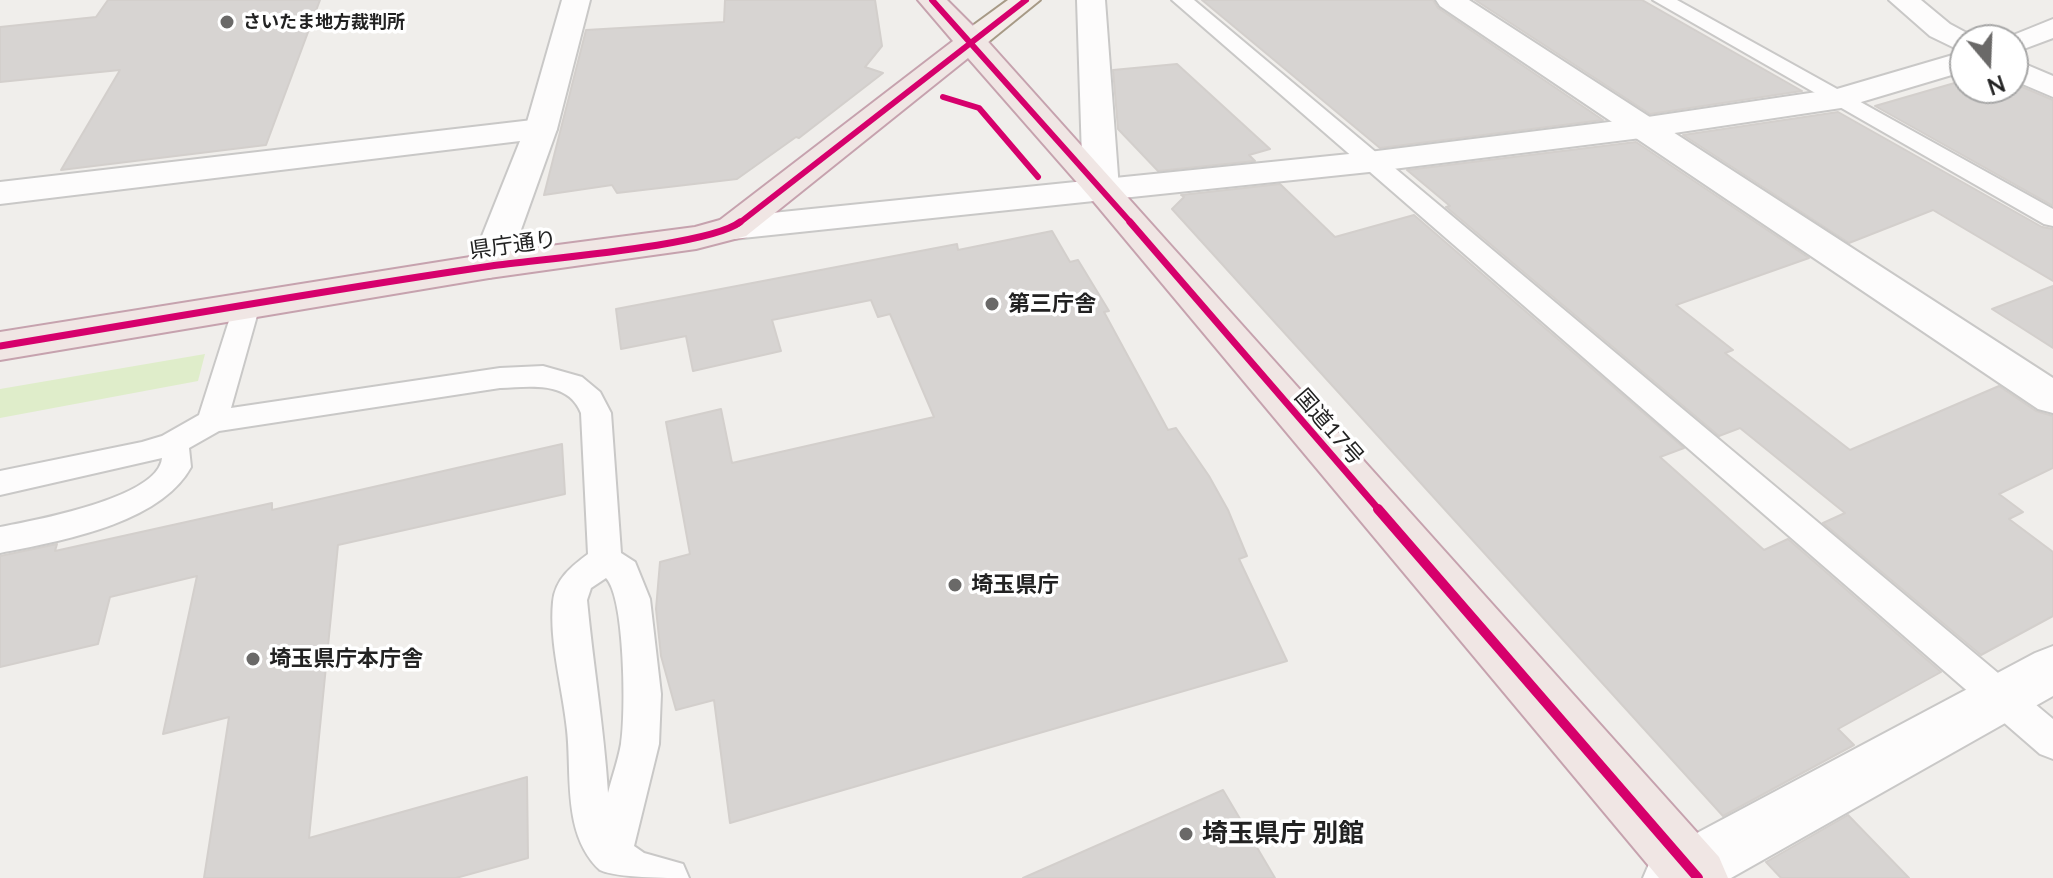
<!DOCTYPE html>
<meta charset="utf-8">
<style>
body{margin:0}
#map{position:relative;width:2053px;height:878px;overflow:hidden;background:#f0eeeb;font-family:Lato,sans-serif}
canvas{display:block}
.north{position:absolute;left:1949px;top:24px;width:80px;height:80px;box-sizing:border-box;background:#fff;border:2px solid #a7a7a7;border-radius:50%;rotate:161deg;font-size:22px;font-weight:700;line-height:32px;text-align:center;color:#222}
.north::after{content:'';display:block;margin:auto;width:28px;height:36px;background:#6a6968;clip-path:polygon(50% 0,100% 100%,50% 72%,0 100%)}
</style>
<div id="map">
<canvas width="2053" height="878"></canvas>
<div class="north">N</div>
</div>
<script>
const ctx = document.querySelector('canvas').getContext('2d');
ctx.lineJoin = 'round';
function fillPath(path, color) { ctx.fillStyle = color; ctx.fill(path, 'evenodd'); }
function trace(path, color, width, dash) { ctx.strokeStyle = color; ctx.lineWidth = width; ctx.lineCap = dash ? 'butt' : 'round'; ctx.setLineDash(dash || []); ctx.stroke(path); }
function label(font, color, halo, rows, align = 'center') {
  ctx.font = font + ' Lato,"Noto Sans JP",sans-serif'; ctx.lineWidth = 7; ctx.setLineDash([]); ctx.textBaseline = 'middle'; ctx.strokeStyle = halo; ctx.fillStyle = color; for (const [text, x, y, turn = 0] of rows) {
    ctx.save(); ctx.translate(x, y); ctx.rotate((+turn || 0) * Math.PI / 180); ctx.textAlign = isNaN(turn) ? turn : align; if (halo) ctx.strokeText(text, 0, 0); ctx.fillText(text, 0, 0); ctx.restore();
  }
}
const grass = new Path2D(`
 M 205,354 L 198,381 L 0,418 L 0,389 Z`);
const building = new Path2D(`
 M 108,0 L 320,0 L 266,145 L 61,170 L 120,70 L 0,82 L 0,27 L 96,17 Z
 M 725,0 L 875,0 L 882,46 L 865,67 L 883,73 L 799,138 L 796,137 L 737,179 L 617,193 L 612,185 L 544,195 L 586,30 L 724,22 Z
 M 1202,0 L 1433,0 L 1438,8 L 1603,120 L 1380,148 Z
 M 1475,0 L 1642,0 L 1802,91 L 1650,114 Z
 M 1177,64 L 1270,149 L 1249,155 L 1255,161 L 1158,171 L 1118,129 L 1113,70 Z
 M 1965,80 L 1965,88 L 2013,88 L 2013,83 L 2053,100 L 2053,206 L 1875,106 Z
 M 1838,112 L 2042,227 L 2053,229 L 2053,281 L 1933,210 L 1849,243 L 1683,135 Z
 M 1636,142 L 1809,258 L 1676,305 L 1733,350 L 1725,353 L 1850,450 L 1999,386 L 2036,411 L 2053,416 L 2053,468 L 1999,494 L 2023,512 L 2009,519 L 2053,552 L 2053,616 L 1981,655 L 1823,523 L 1845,513 L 1740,428 L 1719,436 L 1446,207 L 1450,206 L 1407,170 Z
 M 1280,184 L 1335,237 L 1414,215 L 1684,448 L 1660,457 L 1764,550 L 1788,539 L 1941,672 L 1838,729 L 1854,745 L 1723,816 L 1172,209 L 1184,197 L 1181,195 Z
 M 1052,231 L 1070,262 L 1078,260 L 1109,311 L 1104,312 L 1168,430 L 1176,428 L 1209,476 L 1228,510 L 1247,556 L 1239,559 L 1287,661 L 730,823 L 714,700 L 676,710 L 661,656 L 656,609 L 660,562 L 690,554 L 666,422 L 721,409 L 732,463 L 934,417 L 890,314 L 878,317 L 871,300 L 772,320 L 781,351 L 693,371 L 686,336 L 621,349 L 616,309 L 957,244 L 958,250 Z
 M 2053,286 L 2053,348 L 1992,309 Z
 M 562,444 L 565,494 L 338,545 L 309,838 L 527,777 L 528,858 L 456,878 L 204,878 L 229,717 L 163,734 L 197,576 L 110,597 L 98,644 L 0,667 L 0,556 L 57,544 L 55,551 L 272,503 L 272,510 Z
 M 1223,790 L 1275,878 L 1023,878 Z
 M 1848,815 L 1909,878 L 1781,878 L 1766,862 Z`);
const service = new Path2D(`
 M 1172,0 L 1194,0 L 2053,719 L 2053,759 L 2040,754 Z
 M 1653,0 L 1677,0 L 2053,209 L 2053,226 L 2044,224 Z
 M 247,296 L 256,299 L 260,305 L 231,408 L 500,368 L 543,366 L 582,377 L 600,392 L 611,413 L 621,553 L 635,562 L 650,599 L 661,694 L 659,744 L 634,846 L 644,853 L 683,864 L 689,878 C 666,878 617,878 600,870 C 562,835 572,774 567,730 C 563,689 549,643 553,602 C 555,579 572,566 588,554 L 581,413 C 568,380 529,387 500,388 L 219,431 L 189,448 L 191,467 C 160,524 60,541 0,553 L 0,527 C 32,521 159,498 162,458 L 0,495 L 0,471 L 142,442 L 162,436 L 199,415 L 234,305 L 238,299 ZM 606,578 C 625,597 626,715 621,744 C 618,761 612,777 608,793 C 604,728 593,665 587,600 L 591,588 Z`);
const minor = new Path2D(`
 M 562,0 L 590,0 L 557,129 L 553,136 L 541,139 L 529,136 L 525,129 Z
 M 1077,0 L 1105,0 L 1119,189 L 1113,196 L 1101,200 L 1089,196 L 1083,189 Z
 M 1436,0 L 1469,0 L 2053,378 L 2053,413 L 2038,409 L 1440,6 Z
 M 2053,646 L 2053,696 L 1731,878 L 1643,878 L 1652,857 L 2035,653 Z`);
const tertiary = new Path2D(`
 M 1889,0 L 1921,0 L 1950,24 L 1976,38 L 1977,40 L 1965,40 L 1965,71 L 1841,108 L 1641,138 L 1369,172 L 733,239 L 720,236 L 715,228 L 720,220 L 733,217 L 1369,152 L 1641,118 L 1837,89 L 1963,52 L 1930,36 Z
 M 2053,19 L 2053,38 L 2013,53 L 2013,40 L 2001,40 Z
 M 2013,59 L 2053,76 L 2053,97 L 2013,80 Z
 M 541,119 L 553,122 L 557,129 L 508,266 L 502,274 L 489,278 L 476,274 L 470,266 L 520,141 L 0,204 L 0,182 Z`);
const primary = new Path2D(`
 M 1008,0 L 1040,0 L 982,47 L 971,50 L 960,47 L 956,41 L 960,35 Z`);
const trunk = new Path2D(`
 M 918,0 L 947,0 L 982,35 L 1719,857 L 1728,878 L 1659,878 L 1089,196 L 968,58 L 746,236 L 696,249 L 489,278 L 0,360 L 0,332 L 489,254 L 695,227 L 720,220 L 953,41 Z`);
const cyclewayFar2 = new Path2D(`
 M 932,0 L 1132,224
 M 943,97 L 979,108 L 1038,177
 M 738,224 L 1026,0`);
const cyclewayFar1 = new Path2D(`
 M 1130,222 L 1380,511
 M 0,346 C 163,319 327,290 491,266 C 538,259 710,246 740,222`);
const cycleway = new Path2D(`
 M 1378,509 L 1698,878`);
const markers = [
 [227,22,8,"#6a6968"],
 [992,304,8,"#6a6968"],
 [955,585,8,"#6a6968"],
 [253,659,8,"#6a6968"],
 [1186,834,8,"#6a6968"]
];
const farPoinames = [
 ["さいたま地方裁判所",243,22]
];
const streetNames = [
 ["県庁通り",513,245,-8],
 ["国道17号",1329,427,49]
];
const poiNames = [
 ["第三庁舎",1008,304],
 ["埼玉県庁",971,585],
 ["埼玉県庁本庁舎",269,659]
];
const nearPoinames = [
 ["埼玉県庁 別館",1202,834]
];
fillPath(grass, '#dfedca');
fillPath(building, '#d7d4d2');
trace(building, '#d3cfcc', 2);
trace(service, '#c9c8c7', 4);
trace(minor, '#c9c8c7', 4);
trace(tertiary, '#c9c8c7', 4);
trace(primary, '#a79a86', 4);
trace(trunk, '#c6a2ae', 4);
fillPath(service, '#fdfcfc');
fillPath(minor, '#fdfcfc');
fillPath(tertiary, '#fdfcfc');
fillPath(primary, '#f3ece7');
fillPath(trunk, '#f0e6e4');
trace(cyclewayFar2, '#d6006c', 6);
trace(cyclewayFar1, '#d6006c', 7);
trace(cycleway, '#d6006c', 10);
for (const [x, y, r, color] of markers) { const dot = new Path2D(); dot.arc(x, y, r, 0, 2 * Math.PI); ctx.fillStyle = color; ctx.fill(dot); trace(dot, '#fff', 3); }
label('bold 18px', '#222', '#fff', farPoinames, 'left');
label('22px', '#222', '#fff', streetNames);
label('bold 22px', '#222', '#fff', poiNames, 'left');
label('bold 26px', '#222', '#fff', nearPoinames, 'left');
</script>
